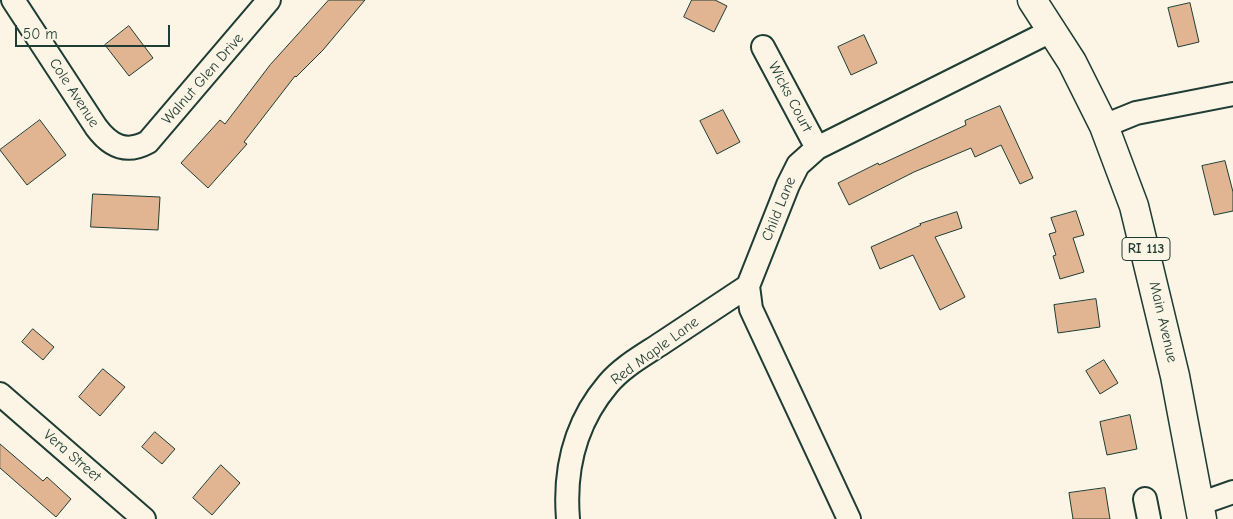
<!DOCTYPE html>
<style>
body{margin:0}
#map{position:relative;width:1233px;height:519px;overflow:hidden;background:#fcf5e5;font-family:"Comic Neue",sans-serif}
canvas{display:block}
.scale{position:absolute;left:15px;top:25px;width:155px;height:22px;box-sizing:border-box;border:2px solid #1f3d34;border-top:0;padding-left:6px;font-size:15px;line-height:18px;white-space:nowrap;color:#1f3d34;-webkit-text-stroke:4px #fcf5e5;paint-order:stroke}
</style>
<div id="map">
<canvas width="1233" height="519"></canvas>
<div class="scale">50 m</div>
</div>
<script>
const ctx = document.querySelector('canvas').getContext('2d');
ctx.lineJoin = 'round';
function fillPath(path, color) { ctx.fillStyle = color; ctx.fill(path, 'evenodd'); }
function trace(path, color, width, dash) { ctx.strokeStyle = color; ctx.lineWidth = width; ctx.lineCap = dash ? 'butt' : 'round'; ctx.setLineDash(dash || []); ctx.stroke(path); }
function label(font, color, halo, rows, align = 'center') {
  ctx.font = font + ' "Comic Neue",sans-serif'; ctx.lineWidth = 4; ctx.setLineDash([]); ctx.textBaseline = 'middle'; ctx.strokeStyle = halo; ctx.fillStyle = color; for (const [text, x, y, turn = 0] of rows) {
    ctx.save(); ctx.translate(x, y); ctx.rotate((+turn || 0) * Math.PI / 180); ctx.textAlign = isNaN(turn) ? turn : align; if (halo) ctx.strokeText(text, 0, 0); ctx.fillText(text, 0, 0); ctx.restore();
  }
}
const building = new Path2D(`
 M 329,0 L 365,0 L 323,50 L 296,77 L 295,76 L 244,142 L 247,144 L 208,188 L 181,163 L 220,120 L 225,124 L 270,65 Z
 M 692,0 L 715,0 L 727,6 L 714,32 L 684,17 Z
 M 1190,3 L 1199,42 L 1178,47 L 1168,8 Z
 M 129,26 L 153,58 L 129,76 L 105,45 Z
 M 864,35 L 877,63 L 851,75 L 838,47 Z
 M 1000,106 L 1033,178 L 1020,184 L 1001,145 L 975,157 L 971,148 L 914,172 L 849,205 L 838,183 L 878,163 L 879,165 L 966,125 L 965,121 Z
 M 723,110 L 740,142 L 717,154 L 700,121 Z
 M 40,120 L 66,155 L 27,185 L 0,150 Z
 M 1225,161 L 1233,192 L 1233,211 L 1214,215 L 1202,166 Z
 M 93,194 L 160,197 L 158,230 L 91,227 Z
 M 1076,211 L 1084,235 L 1073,238 L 1084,272 L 1060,279 L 1053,256 L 1056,255 L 1049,234 L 1056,232 L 1051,218 Z
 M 957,212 L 962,228 L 935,237 L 965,297 L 940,310 L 913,255 L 880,269 L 871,247 L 921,225 L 920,224 Z
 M 1096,299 L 1100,327 L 1058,333 L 1054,305 Z
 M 33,329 L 54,347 L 43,360 L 22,342 Z
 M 1104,360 L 1118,383 L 1100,394 L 1086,371 Z
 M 103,369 L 125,387 L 100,416 L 79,397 Z
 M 1130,415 L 1137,449 L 1107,455 L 1100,422 Z
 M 155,432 L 175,449 L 162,464 L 142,447 Z
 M 0,444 L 43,481 L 47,477 L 71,499 L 56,517 L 0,468 Z
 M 221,465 L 240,483 L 212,515 L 193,498 Z
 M 1105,488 L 1110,519 L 1073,519 L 1069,493 Z`);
const minor = new Path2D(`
 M 13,0 L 96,127 C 110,146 126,154 148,142 L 269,0
 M 763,47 L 817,148
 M 1104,126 L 1136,113 L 1233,94
 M 0,394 L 144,519
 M 1145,499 L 1149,519
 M 1199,504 L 1233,492
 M 568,519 C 564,470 575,423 608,384 C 622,367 644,355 662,343 C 691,324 719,305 748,286
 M 849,519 L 751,309 L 748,286 L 788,185 L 798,165 L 817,148 L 1053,30`);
const primary = new Path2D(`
 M 1032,0 L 1072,62 L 1104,126 L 1134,206 L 1175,376 L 1202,519`);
const shields = [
 [1146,249,48]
];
const shieldNames = [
 ["RI 113",1146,249]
];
const streetNames = [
 ["Walnut Glen Drive",203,79,-49],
 ["Cole Avenue",74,93,57],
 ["Wicks Court",790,97,62],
 ["Child Lane",779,209,-68],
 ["Main Avenue",1163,322,77],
 ["Red Maple Lane",655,351,-36],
 ["Vera Street",72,456,41]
];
fillPath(building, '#e1b492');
trace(building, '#1f3d34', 1);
trace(minor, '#1f3d34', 26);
trace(primary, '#1f3d34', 31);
trace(minor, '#fcf5e5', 22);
trace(primary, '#fcf5e5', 28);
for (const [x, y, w] of shields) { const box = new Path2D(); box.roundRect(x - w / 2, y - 11.5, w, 23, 4); ctx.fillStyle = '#fcf5e5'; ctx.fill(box); trace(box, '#1f3d34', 1); }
label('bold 14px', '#1f3d34', null, shieldNames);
label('15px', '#1f3d34', '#fcf5e5', streetNames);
</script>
